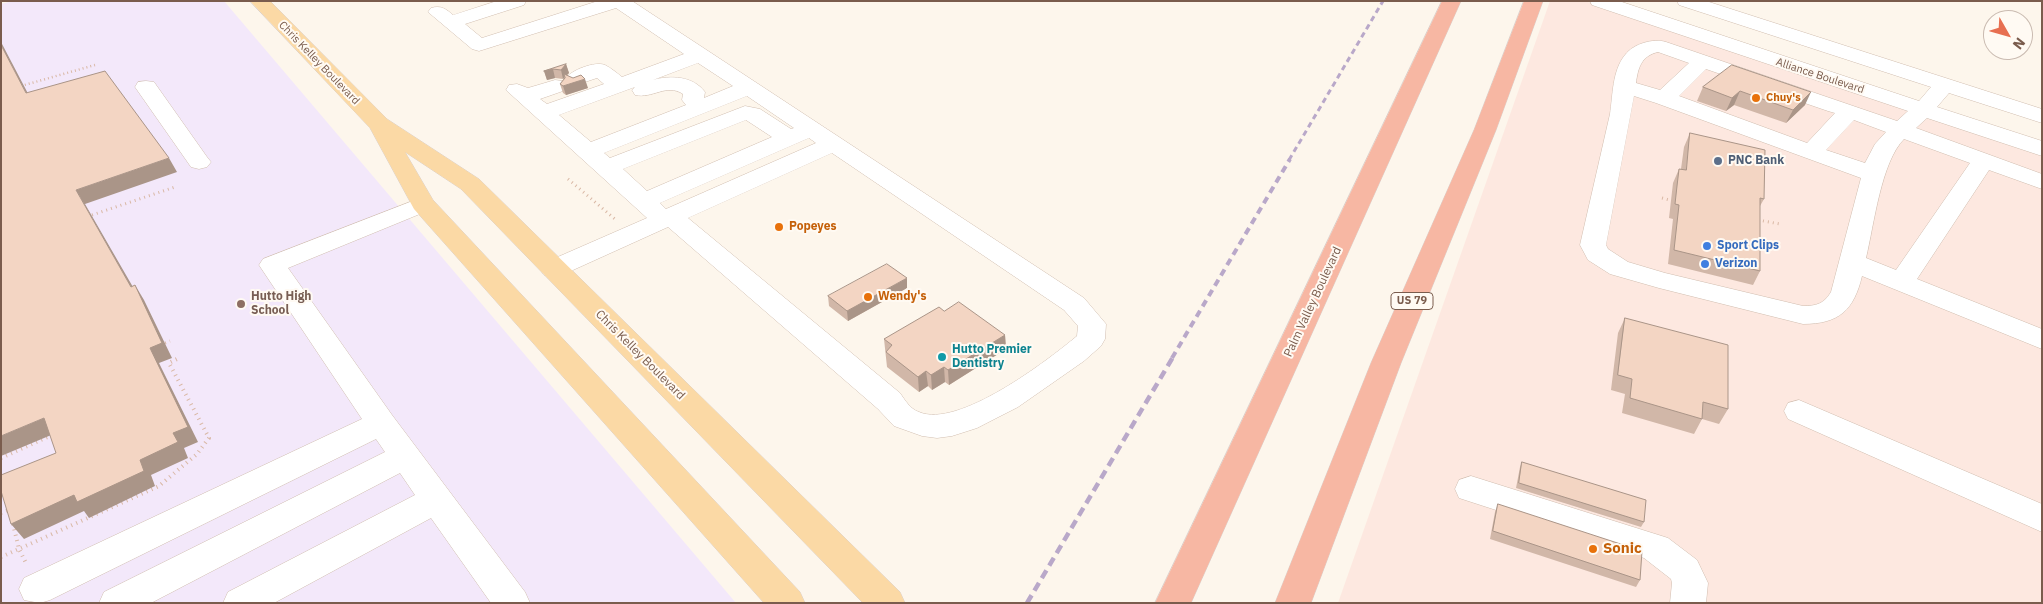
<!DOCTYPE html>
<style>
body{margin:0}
#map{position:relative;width:2043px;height:604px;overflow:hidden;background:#fdf6ec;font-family:"IBM Plex Sans",sans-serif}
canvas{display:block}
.frame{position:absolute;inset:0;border:2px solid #7a5c4d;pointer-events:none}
.north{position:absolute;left:1983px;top:10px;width:50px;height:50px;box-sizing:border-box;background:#fffaf3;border:1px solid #cabbb1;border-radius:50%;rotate:128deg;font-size:14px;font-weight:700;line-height:20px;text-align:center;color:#7a5c4d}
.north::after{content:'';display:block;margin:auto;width:18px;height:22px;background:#e76f51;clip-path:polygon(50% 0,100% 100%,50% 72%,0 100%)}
</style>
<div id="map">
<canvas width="2043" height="604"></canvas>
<div class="frame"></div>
<div class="north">N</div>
</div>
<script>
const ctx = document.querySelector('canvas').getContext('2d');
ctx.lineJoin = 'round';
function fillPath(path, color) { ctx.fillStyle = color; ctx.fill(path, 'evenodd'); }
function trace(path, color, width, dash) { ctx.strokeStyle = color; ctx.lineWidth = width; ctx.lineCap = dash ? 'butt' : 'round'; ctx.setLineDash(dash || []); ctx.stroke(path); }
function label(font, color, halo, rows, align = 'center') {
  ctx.font = font + ' "IBM Plex Sans",sans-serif'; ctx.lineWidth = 4; ctx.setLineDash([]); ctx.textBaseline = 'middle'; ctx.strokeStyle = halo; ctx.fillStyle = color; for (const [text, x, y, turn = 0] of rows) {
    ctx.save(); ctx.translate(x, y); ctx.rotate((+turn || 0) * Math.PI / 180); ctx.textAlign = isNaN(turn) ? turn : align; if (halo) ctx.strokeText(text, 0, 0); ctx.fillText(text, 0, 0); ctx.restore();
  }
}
const commercial = new Path2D(`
 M 1550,1 L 1585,1 L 2042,155 L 2042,603 L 1338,603 Z`);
const education = new Path2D(`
 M 13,1 L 224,1 L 736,603 L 1,603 L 1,4 Z`);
const pathFar2 = new Path2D(`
 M 21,86 L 95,65`);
const pathFar1 = new Path2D(`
 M 568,179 L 616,220
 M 1662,198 L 1673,201
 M 92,215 L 175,187
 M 1758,220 L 1780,224
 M 165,343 L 170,341`);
const path = new Path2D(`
 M 1,458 L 52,435
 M 1,513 L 9,510
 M 13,524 L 19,549 L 27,565
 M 1,557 L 159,486 L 197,454 L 209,438 L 169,363 L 179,358`);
const minor = new Path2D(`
 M 497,1 L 526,1 L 524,5 L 465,24 L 482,38 L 598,1 L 632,1 L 1084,298 L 1106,324 L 1105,339 L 1101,346 L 1084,361 L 1018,407 L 977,428 L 952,436 L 937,438 L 922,436 L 894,426 L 878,409 L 668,227 L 562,275 L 553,277 L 544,275 L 540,269 L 544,263 L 647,218 L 506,90 L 509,85 L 517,84 L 528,88 L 555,80 L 563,81 L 566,86 L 563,91 L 540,99 L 547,104 L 604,84 L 597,78 L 576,85 L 569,83 L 565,79 C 571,70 595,61 605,65 C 611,68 617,73 622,77 L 684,54 L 616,8 L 479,51 L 472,49 L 428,12 L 431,8 C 441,5 446,9 453,15 ZM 698,63 L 733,86 L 704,98 L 705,92 C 693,76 671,75 653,80 ZM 635,87 L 632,90 L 635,95 C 653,99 666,83 683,94 L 682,100 L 686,105 L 591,142 L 559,115 ZM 747,96 L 794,128 L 791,129 L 760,109 L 745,106 L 610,158 L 604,153 ZM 746,120 L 772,137 L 647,191 L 623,169 ZM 809,138 L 816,143 L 666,209 L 660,203 ZM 832,153 L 1064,310 L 1078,326 L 1077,336 C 1047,361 958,429 919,412 C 910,409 905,400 900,393 L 688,218 Z
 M 1590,1 L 1619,1 L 1919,101 L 1931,87 L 1679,5 L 1677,1 L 1706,1 L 2042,109 L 2042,123 L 1949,93 L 1937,107 L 2042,141 L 2042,156 L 1927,118 L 1916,128 L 2042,174 L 2042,189 L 1989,170 L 1917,279 L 2042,329 L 2042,349 L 1862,276 C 1854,310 1839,324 1803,324 L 1659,288 L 1610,274 L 1588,260 L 1580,245 C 1590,201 1600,158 1610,114 C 1613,95 1612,71 1625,55 C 1633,44 1653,38 1666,42 L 1897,121 L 1908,111 L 1592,5 ZM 1658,52 L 1689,63 L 1660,90 L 1636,83 C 1638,68 1641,56 1658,52 ZM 1706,69 L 1828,111 L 1835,113 L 1807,143 L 1679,96 ZM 1634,96 L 1656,103 L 1861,178 L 1831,292 C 1824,304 1816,306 1803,306 L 1665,273 L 1628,262 L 1608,249 L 1606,245 ZM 1854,120 L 1886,132 L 1875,144 L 1865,163 L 1826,150 ZM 1904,139 L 1970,163 L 1896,270 L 1866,258 C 1874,225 1881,162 1904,139 Z
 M 146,81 L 154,82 L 207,157 L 211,162 L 207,167 L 199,169 L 191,167 L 135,87 L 138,82 Z
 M 423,197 L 432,199 L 435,204 L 432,209 L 288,268 L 392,415 L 525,592 L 530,603 L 491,603 L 431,518 L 274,603 L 223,603 L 228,592 L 415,495 L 400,473 L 151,603 L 99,603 L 104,592 L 385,452 L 376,439 L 50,600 L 40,603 L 24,600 L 19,589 L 24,578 L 362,419 L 259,265 L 263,259 Z
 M 1799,400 L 2042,504 L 2042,532 L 1788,419 L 1784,411 L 1788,403 Z
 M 1471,476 L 1668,538 L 1697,560 L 1708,583 L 1706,603 L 1670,603 L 1672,583 L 1671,579 L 1644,558 L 1459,498 L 1455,489 L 1459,480 Z`);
const major = new Path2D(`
 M 250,1 L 270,1 L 387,119 L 479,179 L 900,592 L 905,603 L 863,603 L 461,189 L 405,152 L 433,200 L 800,592 L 805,603 L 764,603 L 414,209 L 370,128 Z`);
const highway = new Path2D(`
 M 1442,1 L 1461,1 L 1191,603 L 1155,603 Z
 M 1524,1 L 1543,1 L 1496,130 L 1401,363 L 1311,603 L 1275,603 L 1371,363 L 1474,130 Z`);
const railFar2 = new Path2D(`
 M 1289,160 L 1383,1`);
const railFar1 = new Path2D(`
 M 1172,358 L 1290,159`);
const rail = new Path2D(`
 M 1027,603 L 1173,357`);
const wall = new Path2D(`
 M 566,64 L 569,73 L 567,75 L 588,88 L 566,95 L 563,93 L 560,84 L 565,77 L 563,79 L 555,78 L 547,80 L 544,71 Z
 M 1732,65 L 1805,105 L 1786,123 L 1734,105 L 1726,111 L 1697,101 L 1703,87 Z
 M 1690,133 L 1764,199 L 1760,206 L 1760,271 L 1753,285 L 1668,264 L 1673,219 L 1669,218 L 1673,183 L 1679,169 L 1681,169 L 1684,147 Z
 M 907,288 L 848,321 L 829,306 L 828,296 Z
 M 944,311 L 1005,335 L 1006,349 L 949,385 L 945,382 L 932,390 L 928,386 L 919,392 L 887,367 L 884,339 Z
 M 1625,318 L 1728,409 L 1719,424 L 1702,419 L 1694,434 L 1622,413 L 1625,394 L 1611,390 L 1618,333 Z
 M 1522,462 L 1644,522 L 1641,527 L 1516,488 L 1520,467 Z
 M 1498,504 L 1640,580 L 1636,587 L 1490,539 L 1495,512 Z`);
const shadedWall = new Path2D(`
 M 1,42 L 35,107 L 26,93 L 1,45 Z
 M 566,64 L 569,73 L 563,79 L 561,70 Z
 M 553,69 L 555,78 L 547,80 L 544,71 Z
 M 585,79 L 588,88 L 566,95 L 563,86 Z
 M 1740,91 L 1734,105 L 1726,111 L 1732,98 Z
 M 1811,92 L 1805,105 L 1786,123 L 1793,110 Z
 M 169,158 L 177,172 L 85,204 L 141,301 L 131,287 L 76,190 Z
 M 907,278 L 907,288 L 848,321 L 847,311 Z
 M 135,285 L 144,300 L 172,358 L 159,363 L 198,442 L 184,448 L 188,458 L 151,475 L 155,486 L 89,518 L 84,511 L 24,539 L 11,524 L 140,460 L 173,433 L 150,348 Z
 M 1005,335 L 1006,349 L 949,385 L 948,370 Z
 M 944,367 L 945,382 L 932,390 L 931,375 Z
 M 926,371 L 928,386 L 919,392 L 918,377 Z
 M 44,418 L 56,433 L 1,456 L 1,436 Z`);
const building = new Path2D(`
 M 1,45 L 26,93 L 105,71 L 169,158 L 76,190 L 131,287 L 135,285 L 162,343 L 150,348 L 188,427 L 173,433 L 178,442 L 140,460 L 144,471 L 77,502 L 74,495 L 11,524 L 1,491 L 1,475 L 56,453 L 44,418 L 1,436 Z
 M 566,64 L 561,70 L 553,69 L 544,71 Z
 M 1732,65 L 1811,92 L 1793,110 L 1740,91 L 1732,98 L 1703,87 Z
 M 564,74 L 573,78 L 581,75 L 585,79 L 563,86 L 560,84 L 565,78 Z
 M 1690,133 L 1765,150 L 1764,199 L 1760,198 L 1760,271 L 1674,250 L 1679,205 L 1675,204 L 1677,186 L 1679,169 L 1686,170 Z
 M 887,264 L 907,278 L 847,311 L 828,296 Z
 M 959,302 L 1005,335 L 948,370 L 944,367 L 931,375 L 926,371 L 918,377 L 886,352 L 892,345 L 884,339 L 939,307 L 944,311 Z
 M 1625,318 L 1728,345 L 1728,409 L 1703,402 L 1702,419 L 1630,398 L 1632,379 L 1618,375 Z
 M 1522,462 L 1646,500 L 1644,522 L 1519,483 Z
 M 1498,504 L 1642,551 L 1640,580 L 1493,531 Z`);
const markers = [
 [1756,98,5,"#e8710a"],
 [1718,161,5,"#5c6f8a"],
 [779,227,5,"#e8710a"],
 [1707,246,5,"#3f7fe0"],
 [1705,264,5,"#3f7fe0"],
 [868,297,5,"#e8710a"],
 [241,304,5,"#8d6e63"],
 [942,357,5,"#0f9aa8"],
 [1593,549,5,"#e8710a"]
];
const farStreetnames = [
 ["Chris Kelley Boulevard",319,63,46],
 ["Alliance Boulevard",1820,76,18]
];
const farFoodnames = [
 ["Chuy's",1766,98]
];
const shields = [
 [1412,301,42]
];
const shieldNames = [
 ["US 79",1412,301]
];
const serviceNames = [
 ["PNC Bank",1728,161]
];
const foodNames = [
 ["Popeyes",789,227],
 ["Wendy's",878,297]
];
const shopNames = [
 ["Sport Clips",1717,246],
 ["Verizon",1715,264]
];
const educationNames = [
 ["Hutto High",251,297],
 ["School",251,311]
];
const streetNames = [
 ["Palm Valley Boulevard",1313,302,-65],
 ["Chris Kelley Boulevard",640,355,45]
];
const cultureNames = [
 ["Hutto Premier",952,350],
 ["Dentistry",952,364]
];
const nearFoodnames = [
 ["Sonic",1603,549]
];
fillPath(commercial, '#fde8e0');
fillPath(education, '#f3e8fa');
trace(minor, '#d1beb0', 1);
trace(major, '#dad1cd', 1);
trace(highway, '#dad1cd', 1);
trace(pathFar2, '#d9b8a5', 2.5, [1, 3]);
trace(pathFar1, '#d9b8a5', 3, [1, 4]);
trace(path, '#d9b8a5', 4, [1, 4.5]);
fillPath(minor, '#fff');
fillPath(major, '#fbd9a5');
fillPath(highway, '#f7b7a3');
trace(railFar2, '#b9a8c9', 3, [5.5, 4]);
trace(railFar1, '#b9a8c9', 4, [7, 5]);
trace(rail, '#b9a8c9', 4.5, [9, 5.5]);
fillPath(wall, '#d1b7a8');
fillPath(shadedWall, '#aa9588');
fillPath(building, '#f3d5c3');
trace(building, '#aa9588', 1);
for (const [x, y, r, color] of markers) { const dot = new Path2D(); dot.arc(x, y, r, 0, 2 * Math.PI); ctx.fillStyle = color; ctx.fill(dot); trace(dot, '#fffaf3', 2); }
label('11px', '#7a5c4d', '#fffaf3', farStreetnames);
label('bold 11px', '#c56008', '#fffaf3', farFoodnames, 'left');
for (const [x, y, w] of shields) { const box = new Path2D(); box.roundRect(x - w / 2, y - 8.5, w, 17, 4); ctx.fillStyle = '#fffaf3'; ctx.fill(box); trace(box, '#7a5c4d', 1); }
label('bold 11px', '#7a5c4d', null, shieldNames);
label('bold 12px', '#4e5e75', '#fffaf3', serviceNames, 'left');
label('bold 12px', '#c56008', '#fffaf3', foodNames, 'left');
label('bold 12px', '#366cbe', '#fffaf3', shopNames, 'left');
label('bold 12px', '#785e54', '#fffaf3', educationNames, 'left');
label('12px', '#7a5c4d', '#fffaf3', streetNames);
label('bold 12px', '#0d838f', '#fffaf3', cultureNames, 'left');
label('bold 15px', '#c56008', '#fffaf3', nearFoodnames, 'left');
</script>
